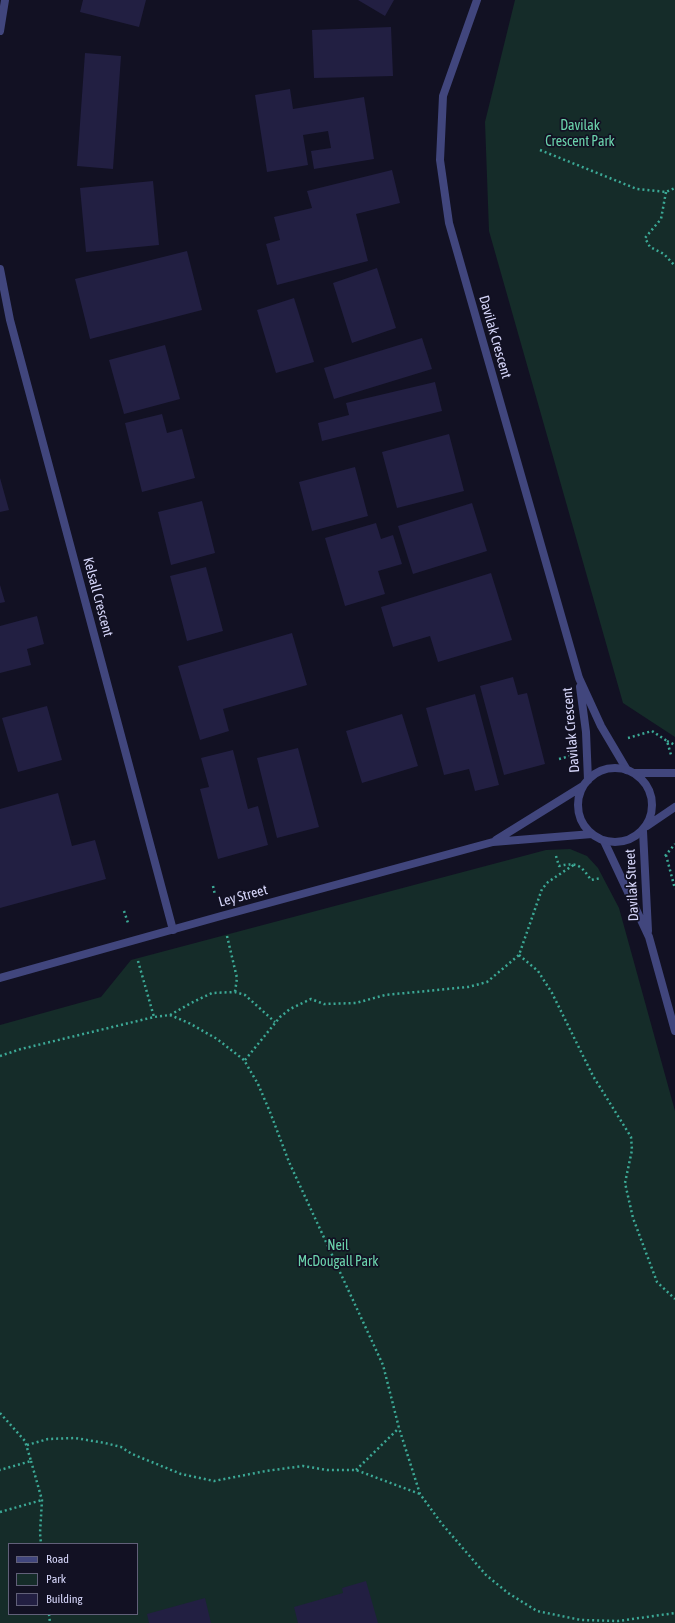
<!DOCTYPE html>
<style>
body{margin:0}
#map{position:relative;width:675px;height:1623px;overflow:hidden;background:#121123;font-family:"Asap Condensed",sans-serif}
canvas{display:block}
.legend{position:absolute;left:8px;top:1543px;width:130px;height:72px;box-sizing:border-box;background:#121123;border:1px solid #616079;margin:0;padding:5px 7px;list-style:none;font-size:12px;color:#d7d7fb}
.legend li{display:flex;align-items:center;gap:8px;height:20px}
.legend b{width:20px;border:1px solid #616079}
</style>
<div id="map">
<canvas width="675" height="1623"></canvas>
<ul class="legend">
<li><b style="height:5px;background:#41467d"></b>Road</li>
<li><b style="height:11px;background:#152c29"></b>Park</li>
<li><b style="height:11px;background:#221f42"></b>Building</li>
</ul>
</div>
<script>
const ctx = document.querySelector('canvas').getContext('2d');
ctx.lineJoin = 'round';
function fillPath(path, color) { ctx.fillStyle = color; ctx.fill(path, 'evenodd'); }
function trace(path, color, width, dash) { ctx.strokeStyle = color; ctx.lineWidth = width; ctx.lineCap = dash ? 'butt' : 'round'; ctx.setLineDash(dash || []); ctx.stroke(path); }
function label(font, color, halo, rows, align = 'center') {
  ctx.font = font + ' "Asap Condensed",sans-serif'; ctx.lineWidth = 3.5; ctx.setLineDash([]); ctx.textBaseline = 'middle'; ctx.strokeStyle = halo; ctx.fillStyle = color; for (const [text, x, y, turn = 0] of rows) {
    ctx.save(); ctx.translate(x, y); ctx.rotate((+turn || 0) * Math.PI / 180); ctx.textAlign = isNaN(turn) ? turn : align; if (halo) ctx.strokeText(text, 0, 0); ctx.fillText(text, 0, 0); ctx.restore();
  }
}
const green = new Path2D(`
 M 515,0 L 675,0 L 675,737 L 623,703 L 489,231 L 485,122 Z
 M 570,849 L 587,856 L 598,868 L 619,908 L 675,1111 L 675,1623 L 0,1623 L 0,1025 L 101,997 L 131,960 L 546,850 ZM 9,1544 L 137,1544 L 137,1614 L 9,1614 Z`);
const building = new Path2D(`
 M 83,0 L 146,0 L 139,27 L 80,12 Z
 M 358,0 L 394,0 L 385,16 Z
 M 391,27 L 393,76 L 314,78 L 312,30 Z
 M 85,53 L 121,56 L 113,169 L 77,166 Z
 M 290,89 L 293,109 L 364,97 L 374,159 L 314,169 L 311,151 L 331,148 L 328,131 L 303,135 L 308,165 L 267,172 L 255,95 Z
 M 392,170 L 400,203 L 356,214 L 368,261 L 277,285 L 266,244 L 280,240 L 274,217 L 312,208 L 307,191 Z
 M 153,181 L 159,245 L 86,252 L 80,188 Z
 M 187,251 L 202,310 L 90,339 L 75,279 Z
 M 377,268 L 396,328 L 352,343 L 333,283 Z
 M 294,298 L 314,362 L 276,373 L 257,310 Z
 M 422,338 L 432,369 L 334,399 L 324,368 Z
 M 165,345 L 180,399 L 124,414 L 109,360 Z
 M 435,382 L 442,411 L 322,441 L 318,423 L 349,415 L 346,403 Z
 M 162,414 L 167,433 L 182,429 L 195,478 L 142,492 L 125,423 Z
 M 449,434 L 464,491 L 397,508 L 382,452 Z
 M 355,467 L 368,516 L 312,531 L 299,482 Z
 M 0,478 L 9,510 L 0,512 Z
 M 202,501 L 215,553 L 171,565 L 158,512 Z
 M 472,503 L 487,551 L 413,574 L 398,526 Z
 M 376,523 L 381,539 L 393,535 L 402,564 L 378,571 L 385,594 L 345,606 L 325,538 Z
 M 206,567 L 223,631 L 187,641 L 170,576 Z
 M 491,573 L 512,640 L 438,662 L 430,636 L 393,647 L 381,607 Z
 M 0,585 L 5,602 L 0,603 Z
 M 37,616 L 44,644 L 27,649 L 31,665 L 0,673 L 0,626 Z
 M 292,633 L 307,685 L 223,709 L 229,731 L 200,740 L 178,666 Z
 M 513,677 L 518,695 L 527,693 L 545,764 L 504,775 L 480,686 Z
 M 475,694 L 499,785 L 475,791 L 469,769 L 444,775 L 426,708 Z
 M 47,706 L 62,760 L 18,772 L 2,718 Z
 M 402,714 L 418,766 L 362,783 L 346,731 Z
 M 298,748 L 319,827 L 277,838 L 257,758 Z
 M 233,750 L 248,809 L 258,806 L 268,845 L 218,859 L 200,789 L 209,787 L 201,758 Z
 M 58,793 L 72,846 L 95,840 L 106,879 L 0,908 L 0,809 Z
 M 366,1581 L 378,1623 L 298,1623 L 294,1607 L 343,1593 L 342,1588 Z
 M 205,1598 L 211,1623 L 149,1623 L 147,1614 Z`);
const path = new Path2D(`
 M 540,150 L 637,189 L 666,192 L 675,188
 M 666,192 L 661,219 L 645,238 L 650,247 L 664,254 L 675,266
 M 628,738 L 652,731 L 667,741 L 671,755
 M 667,741 L 675,745
 M 559,759 L 570,756
 M 666,855 L 675,889
 M 556,856 L 559,866 C 577,862 581,865 591,880 L 601,878
 M 665,856 L 675,844
 M 213,886 L 215,895
 M 124,911 L 128,923
 M 227,936 L 237,978 L 235,992
 M 519,955 L 538,971 L 552,993 L 593,1076 L 631,1137 L 632,1150 L 625,1183 L 633,1218 L 657,1282 L 675,1299
 M 138,961 L 154,1017
 M 170,1015 L 191,1003 L 212,993 L 235,992 L 245,995 L 275,1022
 M 0,1056 L 21,1049 L 154,1017 L 170,1015 L 191,1024 L 217,1039 L 244,1060 L 258,1084 L 270,1112 L 289,1162 L 383,1365 L 399,1428 L 420,1494 L 442,1524 L 486,1575 L 508,1593 L 537,1611 L 581,1620 L 618,1621 L 675,1613
 M 245,1060 L 280,1017 L 290,1009 L 311,999 L 324,1004 L 356,1003 L 385,995 L 468,987 L 487,982 L 519,955 L 542,889 L 548,882 L 575,864
 M 0,1413 L 25,1441 L 31,1461 L 0,1470
 M 27,1445 L 48,1439 L 75,1438 L 105,1443 L 121,1447 L 132,1454 L 181,1474 L 214,1481 L 266,1471 L 303,1466 L 327,1470 L 356,1470 L 420,1494
 M 31,1461 L 42,1500 L 40,1533 L 41,1544
 M 356,1470 L 399,1428
 M 0,1512 L 42,1500
 M 49,1614 L 50,1623`);
const minor = new Path2D(`
 M 477,0 L 443,96 L 440,160 L 449,223 L 579,678 L 601,726 L 627,770
 M 0,31 L 5,0
 M 0,269 L 10,320 L 173,930
 M 580,687 L 586,732 L 588,780
 M 643,831 L 648,931
 M 604,841 L 649,937 L 675,1031`);
const tertiary = new Path2D(`
 M578 805a37 37 0 1 1 74 0a37 37 0 1 1-74 0Z
 M 635,773 L 675,773
 M 647,826 L 675,807
 M 496,840 L 583,786
 M 0,978 L 221,916 L 493,842 L 592,834`);
const parkNames = [
 ["Davilak",580,126],
 ["Crescent Park",580,142],
 ["Neil",338,1246],
 ["McDougall Park",338,1262]
];
const streetNames = [
 ["Davilak Crescent",495,337,74],
 ["Kelsall Crescent",98,597,75],
 ["Davilak Crescent",571,730,-95],
 ["Davilak Street",632,885,-93],
 ["Ley Street",243,896,-15]
];
fillPath(green, '#152c29');
fillPath(building, '#221f42');
trace(path, '#3ca996', 2.5, [2, 3]);
trace(minor, '#41467d', 8);
trace(tertiary, '#41467d', 8);
label('14px', '#6bd3ac', '#121123', parkNames);
label('14px', '#d7d7fb', '#121123', streetNames);
</script>
